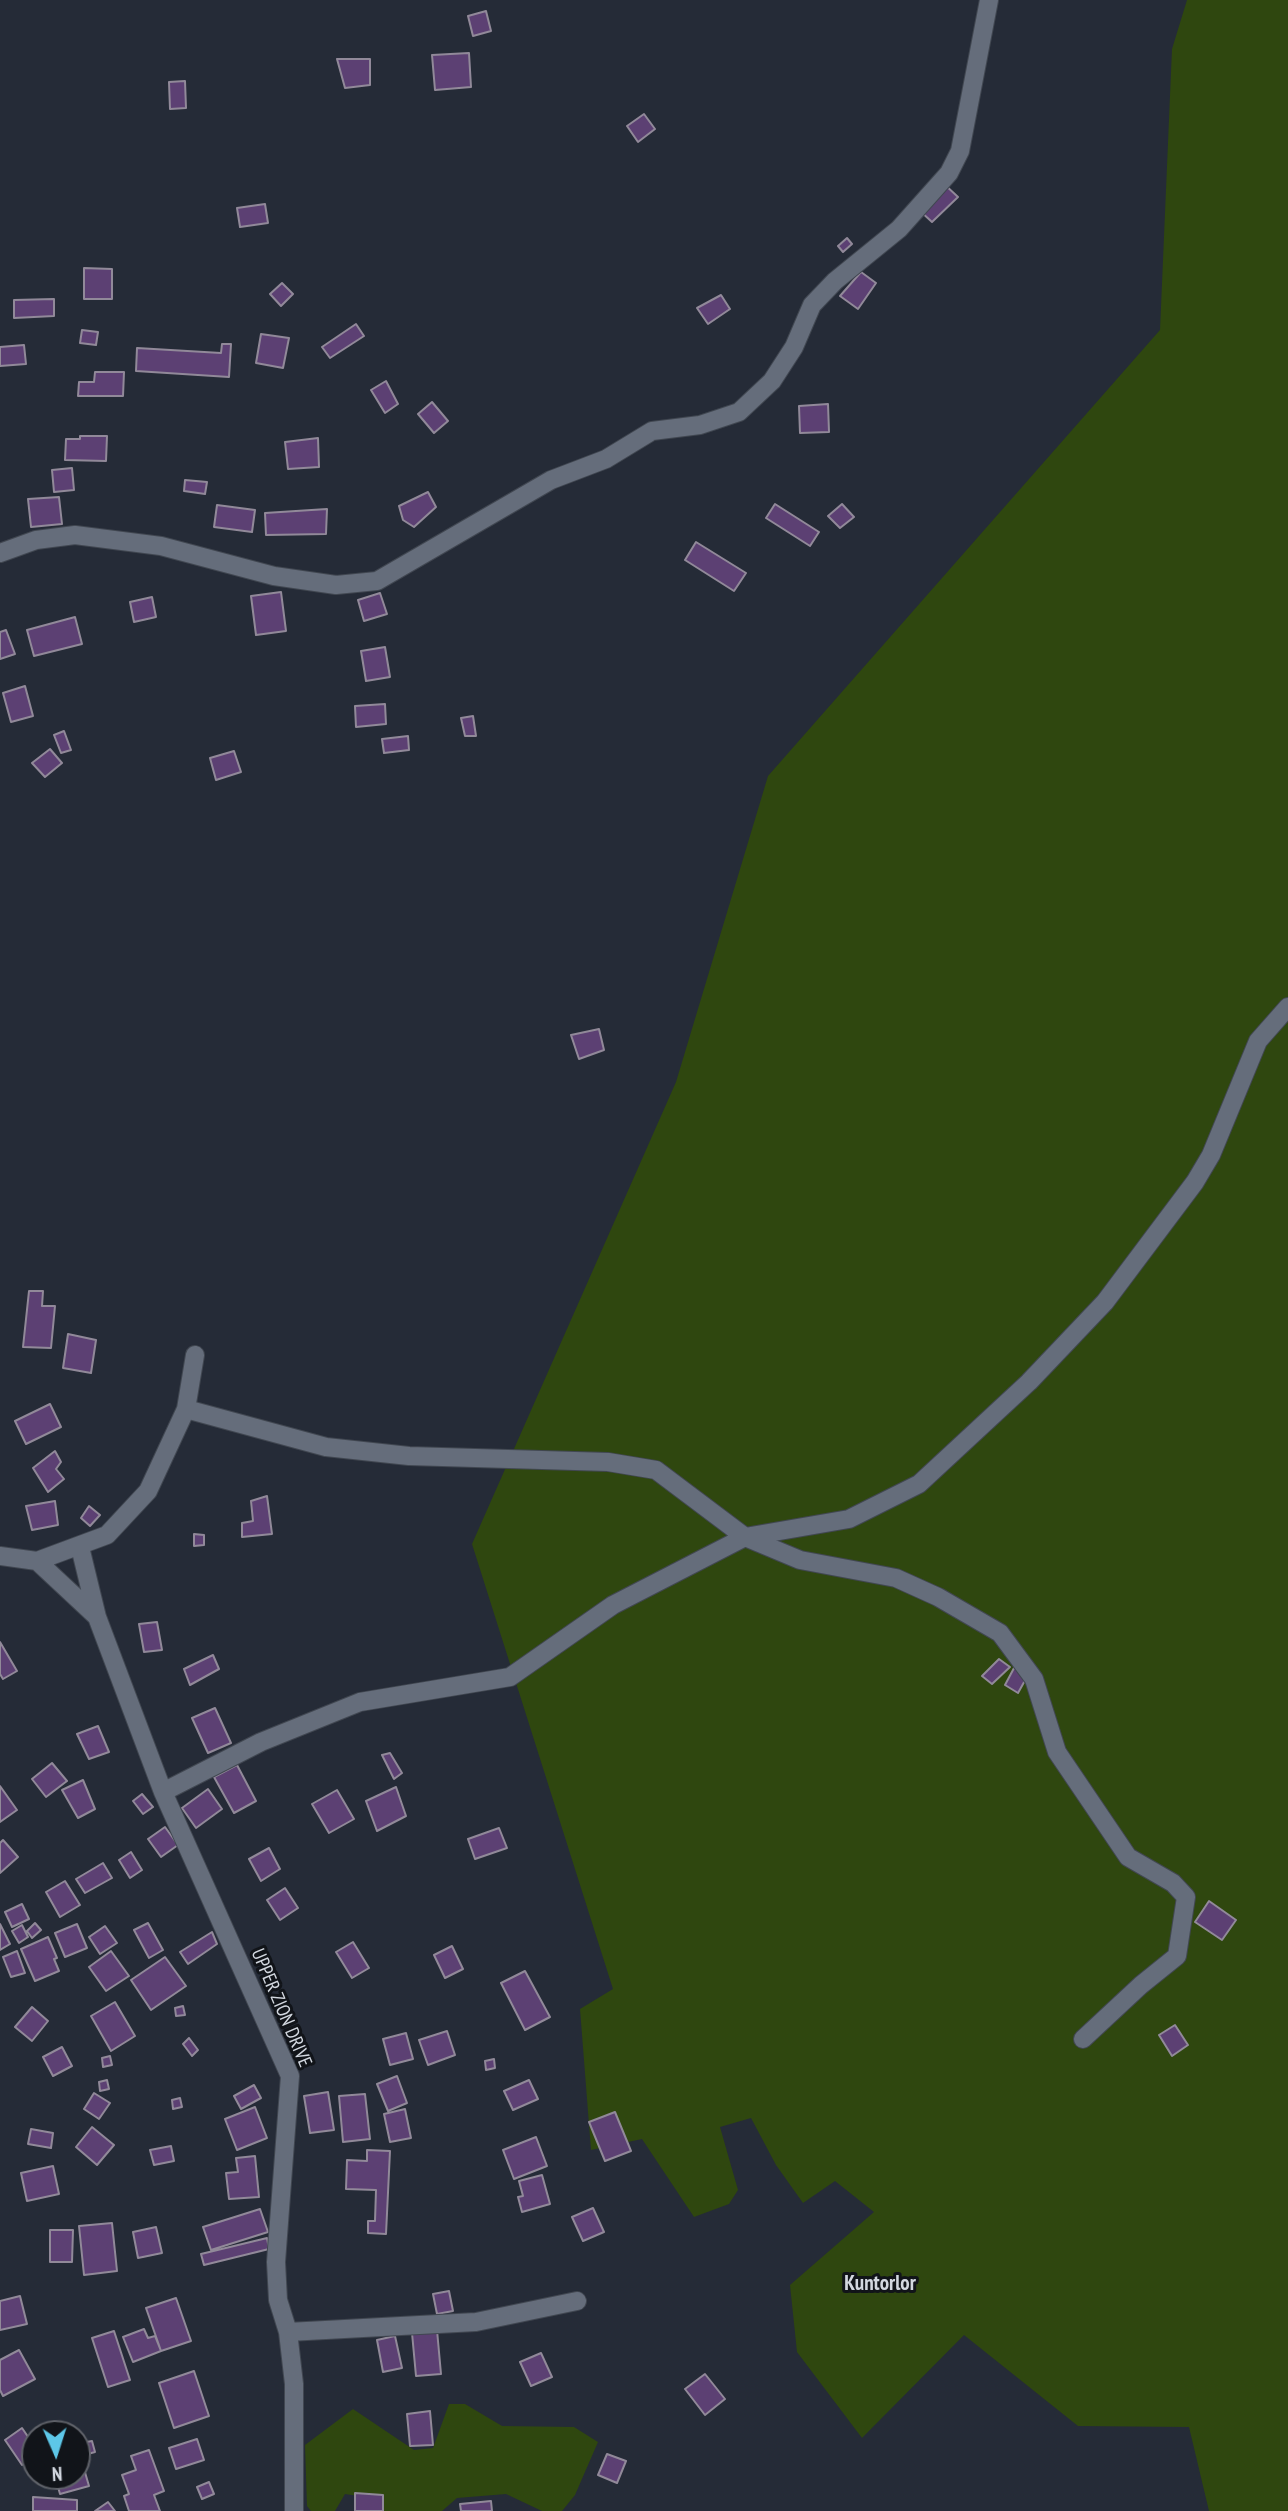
<!DOCTYPE html>
<style>
body{margin:0}
#map{position:relative;width:1288px;height:2511px;overflow:hidden;background:#252b37;font-family:"PT Sans Narrow",sans-serif}
canvas{display:block}
.north{position:absolute;left:21px;top:2420px;width:70px;height:70px;box-sizing:border-box;background:#111419;border:2px solid #5f6269;border-radius:50%;rotate:177deg;font-size:19px;font-weight:700;line-height:28px;text-align:center;color:#d3d8e0}
.north::after{content:'';display:block;margin:auto;width:24px;height:32px;background:#5dc7e8;clip-path:polygon(50% 0,100% 100%,50% 72%,0 100%)}
</style>
<div id="map">
<canvas width="1288" height="2511"></canvas>
<div class="north">N</div>
</div>
<script>
const ctx = document.querySelector('canvas').getContext('2d');
ctx.lineJoin = 'round';
function fillPath(path, color) { ctx.fillStyle = color; ctx.fill(path, 'evenodd'); }
function trace(path, color, width, dash) { ctx.strokeStyle = color; ctx.lineWidth = width; ctx.lineCap = dash ? 'butt' : 'round'; ctx.setLineDash(dash || []); ctx.stroke(path); }
function label(font, color, halo, rows, align = 'center') {
  ctx.font = font + ' "PT Sans Narrow",sans-serif'; ctx.lineWidth = 6; ctx.setLineDash([]); ctx.textBaseline = 'middle'; ctx.strokeStyle = halo; ctx.fillStyle = color; for (const [text, x, y, turn = 0] of rows) {
    ctx.save(); ctx.translate(x, y); ctx.rotate((+turn || 0) * Math.PI / 180); ctx.textAlign = isNaN(turn) ? turn : align; if (halo) ctx.strokeText(text, 0, 0); ctx.fillText(text, 0, 0); ctx.restore();
  }
}
const green = new Path2D(`
 M 1187,0 L 1288,0 L 1288,2511 L 1209,2511 L 1189,2427 L 1078,2426 L 964,2335 L 862,2438 L 797,2352 L 790,2285 L 874,2212 L 835,2181 L 803,2203 L 776,2165 L 751,2118 L 720,2127 L 738,2190 L 729,2204 L 694,2217 L 642,2139 L 591,2150 L 580,2009 L 613,1989 L 472,1544 L 676,1082 L 768,776 L 1160,330 L 1172,49 Z
 M 449,2404 L 465,2404 L 502,2426 L 574,2427 L 598,2442 L 575,2495 L 562,2511 L 542,2511 L 506,2494 L 457,2498 L 442,2511 L 380,2511 L 379,2499 L 345,2494 L 335,2511 L 311,2511 L 307,2506 L 305,2445 L 353,2409 L 414,2450 L 433,2448 Z`);
const building = new Path2D(`
 M 486,11 L 491,31 L 473,36 L 468,16 Z
 M 469,53 L 471,87 L 435,90 L 432,55 Z
 M 337,59 L 370,59 L 370,85 L 345,88 Z
 M 185,81 L 186,108 L 170,109 L 169,82 Z
 M 644,114 L 655,129 L 638,142 L 627,126 Z
 M 943,183 L 958,197 L 932,222 L 919,210 Z
 M 265,204 L 268,223 L 240,227 L 237,208 Z
 M 847,238 L 852,244 L 843,252 L 838,246 Z
 M 84,268 L 112,269 L 112,299 L 84,299 Z
 M 861,272 L 876,283 L 858,309 L 840,296 Z
 M 282,283 L 293,294 L 281,306 L 270,294 Z
 M 721,295 L 730,309 L 708,324 L 697,308 Z
 M 54,299 L 54,316 L 14,318 L 14,300 Z
 M 356,324 L 364,336 L 330,358 L 322,347 Z
 M 82,330 L 98,332 L 96,345 L 80,343 Z
 M 261,334 L 289,338 L 283,368 L 256,363 Z
 M 222,344 L 231,344 L 229,377 L 136,371 L 137,348 L 221,353 Z
 M 24,345 L 26,364 L 0,366 L 0,347 Z
 M 95,372 L 124,372 L 123,396 L 78,396 L 79,382 L 94,382 Z
 M 386,381 L 398,404 L 385,413 L 371,390 Z
 M 432,402 L 448,421 L 434,433 L 418,414 Z
 M 828,404 L 829,432 L 800,433 L 799,406 Z
 M 80,436 L 107,436 L 106,461 L 65,460 L 66,439 L 80,439 Z
 M 318,438 L 319,467 L 288,469 L 285,442 Z
 M 72,468 L 74,490 L 54,492 L 52,470 Z
 M 185,480 L 207,482 L 205,494 L 184,491 Z
 M 428,492 L 436,507 L 414,527 L 403,520 L 399,506 Z
 M 59,497 L 62,524 L 31,527 L 28,499 Z
 M 775,504 L 819,532 L 810,546 L 766,518 Z
 M 842,504 L 854,517 L 840,528 L 828,516 Z
 M 217,505 L 255,510 L 252,532 L 214,527 Z
 M 327,509 L 326,534 L 266,535 L 265,513 Z
 M 696,542 L 746,573 L 734,591 L 685,560 Z
 M 281,592 L 286,631 L 256,635 L 251,596 Z
 M 380,593 L 387,614 L 364,621 L 358,600 Z
 M 152,597 L 156,617 L 134,622 L 130,602 Z
 M 75,617 L 82,644 L 34,656 L 27,630 Z
 M 6,630 L 15,654 L 0,659 L 0,632 Z
 M 385,647 L 390,677 L 366,681 L 361,651 Z
 M 25,686 L 33,716 L 11,722 L 3,693 Z
 M 385,704 L 386,724 L 356,727 L 355,706 Z
 M 473,716 L 476,736 L 465,736 L 461,718 Z
 M 64,731 L 71,750 L 61,753 L 54,735 Z
 M 408,736 L 409,750 L 384,753 L 382,739 Z
 M 50,749 L 62,763 L 45,777 L 32,763 Z
 M 234,751 L 241,772 L 216,780 L 210,758 Z
 M 599,1029 L 604,1050 L 579,1059 L 571,1035 Z
 M 29,1291 L 43,1291 L 42,1306 L 55,1306 L 51,1348 L 23,1347 Z
 M 68,1334 L 96,1340 L 91,1373 L 63,1368 Z
 M 50,1404 L 61,1427 L 26,1444 L 15,1421 Z
 M 55,1451 L 61,1462 L 56,1469 L 64,1479 L 48,1492 L 33,1468 Z
 M 267,1496 L 272,1534 L 242,1537 L 242,1523 L 253,1521 L 251,1501 Z
 M 55,1501 L 58,1525 L 32,1530 L 26,1506 Z
 M 89,1506 L 100,1515 L 90,1526 L 81,1518 Z
 M 194,1534 L 204,1535 L 204,1545 L 194,1546 Z
 M 157,1622 L 162,1650 L 144,1652 L 139,1624 Z
 M 0,1642 L 17,1671 L 3,1679 L 0,1674 Z
 M 213,1655 L 219,1669 L 190,1685 L 184,1669 Z
 M 999,1659 L 1010,1667 L 992,1684 L 982,1676 Z
 M 1014,1668 L 1028,1675 L 1018,1693 L 1005,1685 Z
 M 215,1708 L 231,1743 L 208,1753 L 192,1718 Z
 M 98,1726 L 109,1752 L 89,1759 L 77,1734 Z
 M 390,1753 L 402,1773 L 394,1779 L 382,1755 Z
 M 52,1763 L 67,1781 L 46,1797 L 32,1779 Z
 M 237,1765 L 256,1801 L 234,1813 L 214,1777 Z
 M 83,1780 L 95,1809 L 78,1818 L 62,1790 Z
 M 0,1786 L 17,1810 L 0,1822 Z
 M 396,1787 L 406,1816 L 377,1831 L 366,1801 Z
 M 208,1789 L 222,1809 L 196,1828 L 182,1808 Z
 M 337,1790 L 354,1819 L 329,1833 L 312,1804 Z
 M 142,1794 L 153,1807 L 143,1814 L 133,1801 Z
 M 165,1827 L 178,1845 L 161,1857 L 148,1839 Z
 M 499,1828 L 507,1848 L 475,1859 L 468,1839 Z
 M 3,1840 L 18,1857 L 0,1873 L 0,1843 Z
 M 269,1848 L 280,1869 L 261,1881 L 249,1859 Z
 M 131,1852 L 142,1870 L 130,1878 L 119,1860 Z
 M 103,1863 L 112,1878 L 85,1893 L 76,1879 Z
 M 65,1881 L 80,1905 L 60,1917 L 46,1892 Z
 M 285,1888 L 298,1908 L 280,1920 L 267,1900 Z
 M 1209,1901 L 1236,1920 L 1222,1940 L 1195,1922 Z
 M 22,1904 L 29,1919 L 12,1927 L 5,1912 Z
 M 35,1923 L 41,1930 L 32,1938 L 27,1931 Z
 M 148,1923 L 163,1950 L 149,1958 L 134,1930 Z
 M 0,1924 L 10,1944 L 0,1950 Z
 M 77,1924 L 87,1948 L 65,1957 L 55,1933 Z
 M 22,1925 L 28,1937 L 19,1943 L 12,1931 Z
 M 105,1926 L 117,1943 L 100,1954 L 89,1937 Z
 M 212,1932 L 217,1944 L 188,1964 L 180,1952 Z
 M 48,1937 L 57,1958 L 54,1959 L 59,1971 L 35,1981 L 21,1949 Z
 M 353,1942 L 369,1968 L 352,1978 L 336,1952 Z
 M 452,1946 L 463,1969 L 445,1978 L 434,1955 Z
 M 17,1951 L 25,1973 L 11,1977 L 3,1957 Z
 M 111,1951 L 129,1976 L 106,1991 L 89,1967 Z
 M 165,1957 L 186,1986 L 151,2010 L 131,1980 Z
 M 525,1971 L 550,2017 L 525,2030 L 501,1983 Z
 M 115,2002 L 135,2036 L 111,2051 L 91,2016 Z
 M 183,2006 L 185,2015 L 176,2016 L 175,2008 Z
 M 32,2007 L 48,2021 L 32,2041 L 15,2027 Z
 M 1175,2025 L 1188,2045 L 1172,2056 L 1159,2035 Z
 M 447,2031 L 455,2055 L 428,2065 L 419,2040 Z
 M 406,2033 L 413,2059 L 390,2065 L 383,2039 Z
 M 189,2038 L 198,2050 L 192,2056 L 183,2044 Z
 M 62,2047 L 72,2066 L 53,2076 L 43,2057 Z
 M 110,2056 L 112,2065 L 103,2067 L 102,2058 Z
 M 494,2059 L 495,2068 L 486,2070 L 485,2061 Z
 M 397,2076 L 407,2103 L 388,2111 L 377,2084 Z
 M 107,2080 L 109,2089 L 100,2091 L 99,2082 Z
 M 529,2080 L 538,2099 L 513,2110 L 504,2091 Z
 M 254,2085 L 261,2098 L 241,2109 L 234,2096 Z
 M 328,2092 L 334,2130 L 310,2133 L 304,2096 Z
 M 94,2093 L 110,2103 L 99,2119 L 84,2109 Z
 M 365,2094 L 370,2139 L 343,2142 L 339,2096 Z
 M 180,2098 L 182,2107 L 173,2109 L 172,2100 Z
 M 255,2107 L 267,2138 L 237,2150 L 225,2119 Z
 M 405,2109 L 411,2138 L 390,2142 L 384,2114 Z
 M 615,2112 L 631,2151 L 605,2161 L 589,2122 Z
 M 92,2127 L 114,2145 L 97,2165 L 76,2147 Z
 M 31,2129 L 53,2133 L 51,2148 L 28,2144 Z
 M 536,2137 L 547,2166 L 514,2179 L 503,2150 Z
 M 171,2146 L 174,2161 L 154,2165 L 150,2150 Z
 M 367,2150 L 390,2151 L 386,2234 L 368,2233 L 368,2221 L 375,2221 L 376,2190 L 346,2189 L 347,2160 L 367,2161 Z
 M 255,2156 L 259,2197 L 229,2199 L 226,2173 L 238,2172 L 236,2158 Z
 M 53,2166 L 59,2194 L 27,2201 L 21,2173 Z
 M 542,2175 L 550,2204 L 522,2212 L 518,2197 L 523,2196 L 519,2181 Z
 M 593,2208 L 604,2232 L 583,2241 L 572,2217 Z
 M 260,2209 L 268,2232 L 211,2250 L 203,2227 Z
 M 112,2223 L 117,2271 L 84,2275 L 79,2226 Z
 M 156,2227 L 162,2253 L 138,2258 L 133,2232 Z
 M 50,2230 L 73,2230 L 72,2262 L 50,2262 Z
 M 267,2238 L 269,2249 L 204,2265 L 201,2254 Z
 M 449,2291 L 453,2311 L 437,2314 L 433,2294 Z
 M 20,2296 L 27,2324 L 0,2330 L 0,2301 Z
 M 176,2298 L 191,2341 L 161,2351 L 146,2308 Z
 M 144,2329 L 148,2338 L 155,2336 L 161,2351 L 133,2362 L 123,2337 Z
 M 437,2330 L 441,2374 L 416,2376 L 412,2333 Z
 M 114,2331 L 130,2380 L 108,2387 L 92,2338 Z
 M 395,2336 L 402,2368 L 383,2372 L 377,2340 Z
 M 19,2350 L 35,2379 L 3,2396 L 0,2390 L 0,2360 Z
 M 541,2353 L 552,2377 L 531,2386 L 520,2362 Z
 M 194,2371 L 209,2416 L 174,2428 L 159,2383 Z
 M 705,2374 L 725,2399 L 705,2415 L 685,2389 Z
 M 430,2411 L 433,2445 L 410,2446 L 407,2414 Z
 M 22,2428 L 35,2447 L 35,2456 L 22,2465 L 5,2440 Z
 M 197,2439 L 204,2460 L 176,2469 L 169,2448 Z
 M 92,2441 L 95,2452 L 84,2455 L 81,2443 Z
 M 77,2445 L 89,2486 L 60,2494 L 55,2476 L 77,2476 Z
 M 149,2450 L 164,2491 L 154,2495 L 160,2511 L 129,2511 L 124,2496 L 129,2494 L 122,2475 L 136,2470 L 131,2456 Z
 M 607,2454 L 626,2461 L 617,2483 L 598,2475 Z
 M 209,2482 L 214,2494 L 202,2499 L 197,2487 Z
 M 355,2493 L 383,2495 L 383,2511 L 355,2511 Z
 M 33,2497 L 77,2500 L 77,2511 L 33,2511 Z
 M 491,2501 L 492,2511 L 461,2511 L 460,2504 Z
 M 108,2502 L 115,2511 L 95,2511 Z`);
const street = new Path2D(`
 M 0,553 L 36,540 L 75,535 L 161,546 L 274,576 L 336,585 L 377,581 L 551,480 L 606,459 L 652,431 L 700,425 L 739,412 L 772,381 L 794,347 L 812,305 L 835,281 L 899,229 L 949,173 L 960,151 L 989,0
 M 186,1409 L 326,1447 L 409,1456 L 608,1462 L 656,1470 L 745,1537 L 800,1560 L 896,1578 L 938,1597 L 1000,1633 L 1034,1679 L 1057,1752 L 1128,1857 L 1173,1883 L 1186,1897 L 1177,1956 L 1141,1985 L 1083,2039
 M 80,1547 L 97,1617 L 163,1792 L 290,2076 L 276,2262 L 278,2300 L 288,2332 L 294,2384 L 294,2511
 M 0,1556 L 37,1561 L 107,1535 L 148,1491 L 186,1409 L 195,1355
 M 37,1561 L 97,1617
 M 163,1792 L 261,1742 L 360,1702 L 510,1677 L 613,1605 L 745,1537 L 849,1519 L 919,1484 L 1029,1382 L 1105,1302 L 1195,1182 L 1211,1155 L 1258,1041 L 1288,1007
 M 288,2332 L 476,2322 L 577,2301`);
const streetNames = [
 ["UPPER ZION DRIVE",281,2008,67]
];
const neighbourhoodNames = [
 ["Kuntorlor",880,2284]
];
fillPath(green, '#2f470f');
fillPath(building, '#5c4073');
trace(building, '#918999', 2);
trace(street, '#414751', 20);
trace(street, '#656d7b', 18);
label('19px', '#d3d8e0', '#111419', streetNames);
label('bold 21px', '#d3d8e0', '#111419', neighbourhoodNames);
</script>
